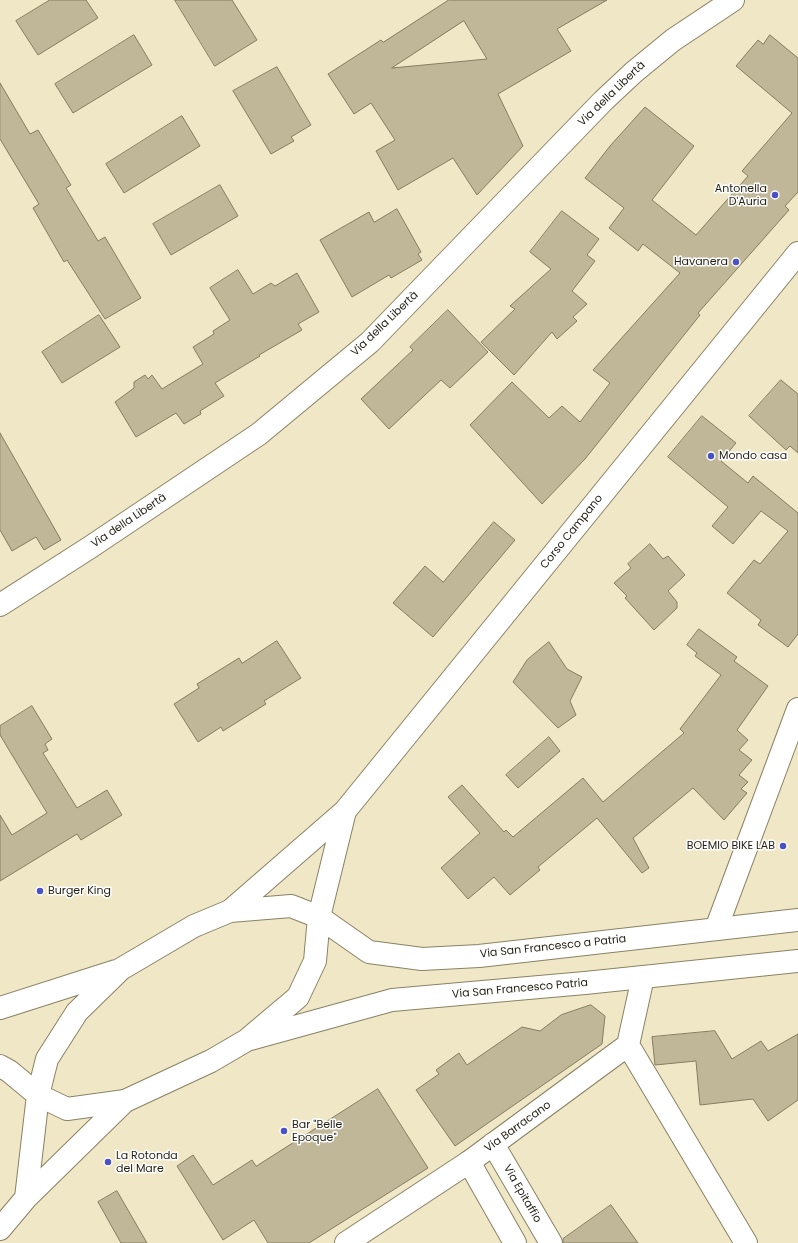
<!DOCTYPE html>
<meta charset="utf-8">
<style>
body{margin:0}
canvas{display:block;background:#f0e7c7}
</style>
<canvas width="798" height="1243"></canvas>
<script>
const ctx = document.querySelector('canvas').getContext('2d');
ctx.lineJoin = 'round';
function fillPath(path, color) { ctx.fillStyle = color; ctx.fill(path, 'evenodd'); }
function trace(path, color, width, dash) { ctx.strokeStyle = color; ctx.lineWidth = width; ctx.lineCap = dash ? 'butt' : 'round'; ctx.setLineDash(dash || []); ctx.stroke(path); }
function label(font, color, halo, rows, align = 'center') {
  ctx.font = font + ' Poppins,sans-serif'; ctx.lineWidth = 3; ctx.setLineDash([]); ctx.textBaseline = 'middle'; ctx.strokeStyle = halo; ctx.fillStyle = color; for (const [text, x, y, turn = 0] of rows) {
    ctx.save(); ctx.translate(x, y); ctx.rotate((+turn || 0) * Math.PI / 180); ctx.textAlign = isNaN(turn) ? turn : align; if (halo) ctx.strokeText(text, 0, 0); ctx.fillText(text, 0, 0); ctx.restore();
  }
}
const building = new Path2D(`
 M 50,0 L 86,0 L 98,18 L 38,55 L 16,21 Z
 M 175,0 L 232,0 L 257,40 L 215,66 Z
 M 449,0 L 607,0 L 557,29 L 571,51 L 498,94 L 523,146 L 477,195 L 453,158 L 398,190 L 376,151 L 395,140 L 371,103 L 354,114 L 328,74 L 381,40 L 383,42 ZM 464,21 L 487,59 L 392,68 Z
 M 134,35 L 152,65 L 73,113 L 55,84 Z
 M 770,35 L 798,58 L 798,192 L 785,206 L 789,210 L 698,313 L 700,315 L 585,459 L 542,504 L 470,425 L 512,382 L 549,418 L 562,406 L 580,422 L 610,383 L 593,370 L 680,273 L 643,244 L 638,251 L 609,228 L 624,208 L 585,178 L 610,146 L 645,107 L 694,146 L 652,200 L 696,235 L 748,176 L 742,171 L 792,113 L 736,66 L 758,40 L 763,44 Z
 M 277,67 L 311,125 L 291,137 L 294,141 L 271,154 L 233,91 Z
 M 0,83 L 30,134 L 38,130 L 71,185 L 66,188 L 98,241 L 105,237 L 141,298 L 105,319 L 67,260 L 64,262 L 33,208 L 39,204 L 0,139 Z
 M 182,116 L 200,146 L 124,193 L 106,164 Z
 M 220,185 L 238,216 L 171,255 L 153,224 Z
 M 397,209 L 421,252 L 418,254 L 422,260 L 391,278 L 389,275 L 352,297 L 320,240 L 369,212 L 374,222 Z
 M 562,211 L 599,239 L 587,255 L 595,261 L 572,291 L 587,304 L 573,317 L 577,321 L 557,339 L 552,332 L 514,375 L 481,342 L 515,309 L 510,306 L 551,269 L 530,252 Z
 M 238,270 L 253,294 L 271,283 L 275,286 L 297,273 L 319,312 L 298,324 L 302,330 L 259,355 L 260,356 L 215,383 L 224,396 L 200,411 L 201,414 L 184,424 L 176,413 L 136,437 L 115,402 L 134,388 L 134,382 L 145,375 L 148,379 L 152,375 L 162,389 L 203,364 L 193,347 L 214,334 L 213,331 L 230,320 L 210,288 Z
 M 448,310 L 488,352 L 450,388 L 441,380 L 389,429 L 361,399 L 413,350 L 410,347 Z
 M 99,315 L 120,347 L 62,383 L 42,352 Z
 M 781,380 L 798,394 L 798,453 L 790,446 L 786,450 L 749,416 Z
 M 702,416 L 736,443 L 721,461 L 748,483 L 753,476 L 798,513 L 798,634 L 788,647 L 758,625 L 761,620 L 727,593 L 754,560 L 760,564 L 788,531 L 761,511 L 733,544 L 712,526 L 728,507 L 668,457 Z
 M 0,433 L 61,540 L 44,550 L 36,537 L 12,551 L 0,530 Z
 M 494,522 L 515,540 L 433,637 L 393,603 L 425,566 L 443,582 Z
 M 650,544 L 663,559 L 668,556 L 685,575 L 668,591 L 677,602 L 677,608 L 654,630 L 625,598 L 627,596 L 614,583 L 631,568 L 628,564 Z
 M 699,629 L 737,657 L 734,661 L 768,686 L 737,730 L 748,740 L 739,750 L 752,760 L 739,775 L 748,782 L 741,789 L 747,793 L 724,820 L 693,788 L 633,838 L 649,868 L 642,873 L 597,818 L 538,867 L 540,870 L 510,895 L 494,877 L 468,899 L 441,868 L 480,833 L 448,797 L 462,785 L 504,832 L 506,830 L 513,837 L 583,778 L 603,802 L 684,733 L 680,729 L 721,675 L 695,656 L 697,653 L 687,645 Z
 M 277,641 L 301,678 L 264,701 L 266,704 L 223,731 L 221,727 L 198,742 L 174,704 L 199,688 L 197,684 L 239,658 L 242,663 Z
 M 549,642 L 567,669 L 582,677 L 570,701 L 576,715 L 558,728 L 513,682 L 527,660 Z
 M 32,706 L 52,739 L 45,744 L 48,750 L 43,753 L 77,808 L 107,790 L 122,815 L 81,840 L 77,834 L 0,881 L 0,815 L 12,835 L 47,813 L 0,735 L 0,726 Z
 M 549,737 L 560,751 L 518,788 L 506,775 Z
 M 591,1005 L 605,1016 L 602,1044 L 455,1146 L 416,1090 L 439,1074 L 436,1070 L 459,1053 L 467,1065 L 522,1027 L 540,1031 L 561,1015 Z
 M 715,1031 L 732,1059 L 761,1041 L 768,1051 L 798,1034 L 798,1100 L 768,1121 L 753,1099 L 700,1105 L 696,1061 L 655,1065 L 652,1037 Z
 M 378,1089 L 428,1168 L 309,1243 L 268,1243 L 254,1220 L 223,1240 L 177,1166 L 193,1155 L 213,1185 L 252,1160 L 256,1166 Z
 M 117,1191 L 147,1243 L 121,1243 L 98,1202 Z
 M 611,1205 L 638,1243 L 563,1243 L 563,1239 Z`);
const street = new Path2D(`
 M 0,605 L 89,548 L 259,434 L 370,342 L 603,101 L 634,72 L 673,40 L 733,0
 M 716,929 L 798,709
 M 628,1045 L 746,1243
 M 346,1243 L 469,1162 L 628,1045 L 643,977`);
const secondary = new Path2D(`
 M 230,911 L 345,811 L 798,253
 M 319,917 L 345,811
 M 493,1144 L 551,1243
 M 469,1162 L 515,1243
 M 26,1198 L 38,1095
 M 0,1229 L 26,1198 L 125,1101`);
const primary = new Path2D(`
 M 0,1008 L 116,971
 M 247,1040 L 392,1000 L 585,983 L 798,961
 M 0,1066 L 9,1071 L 38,1095 L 67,1109 L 125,1101 L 211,1061 L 247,1040 L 298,997 L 315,961 L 319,917
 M 38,1095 L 47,1059 L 77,1012 L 121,969 L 194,926 L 230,911 L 291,906 L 319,917 L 369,952 L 422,959 L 479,956 L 798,920`);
const markers = [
 [775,195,4,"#4a51c7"],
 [736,262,4,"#4a51c7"],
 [711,456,4,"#4a51c7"],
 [783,846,4,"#4a51c7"],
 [40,891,4,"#4a51c7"],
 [284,1131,4,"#4a51c7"],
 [108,1162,4,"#4a51c7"]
];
const streetNames = [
 ["Via della Libertà",612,94,-44],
 ["Via della Libertà",385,324,-44],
 ["Via della Libertà",129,521,-34],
 ["Corso Campano",572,532,-51],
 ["Via San Francesco a Patria",553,947,-6],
 ["Via San Francesco Patria",520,989,-5],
 ["Via Barracano",518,1127,-36],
 ["Via Epitaffio",522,1194,60]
];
const poiNames = [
 ["Antonella",767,189,"right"],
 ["D'Auria",767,202,"right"],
 ["Havanera",728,262,"right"],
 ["Mondo casa",719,456],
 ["BOEMIO BIKE LAB",775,846,"right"],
 ["Burger King",48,891],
 ["Bar \"Belle",292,1125],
 ["Epoque\"",292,1138],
 ["La Rotonda",116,1156],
 ["del Mare",116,1169]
];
fillPath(building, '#c0b798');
trace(building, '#857d5f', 1);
trace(street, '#8a8264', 24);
trace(secondary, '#8a8264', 24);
trace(primary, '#8a8264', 24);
trace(street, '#fff', 22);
trace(secondary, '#fff', 22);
trace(primary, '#fff', 22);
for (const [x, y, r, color] of markers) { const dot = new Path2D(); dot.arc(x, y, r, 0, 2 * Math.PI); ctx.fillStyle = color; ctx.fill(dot); trace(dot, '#fff', 1.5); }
label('11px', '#211e12', '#fff', streetNames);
label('11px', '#211e12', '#fff', poiNames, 'left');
</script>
